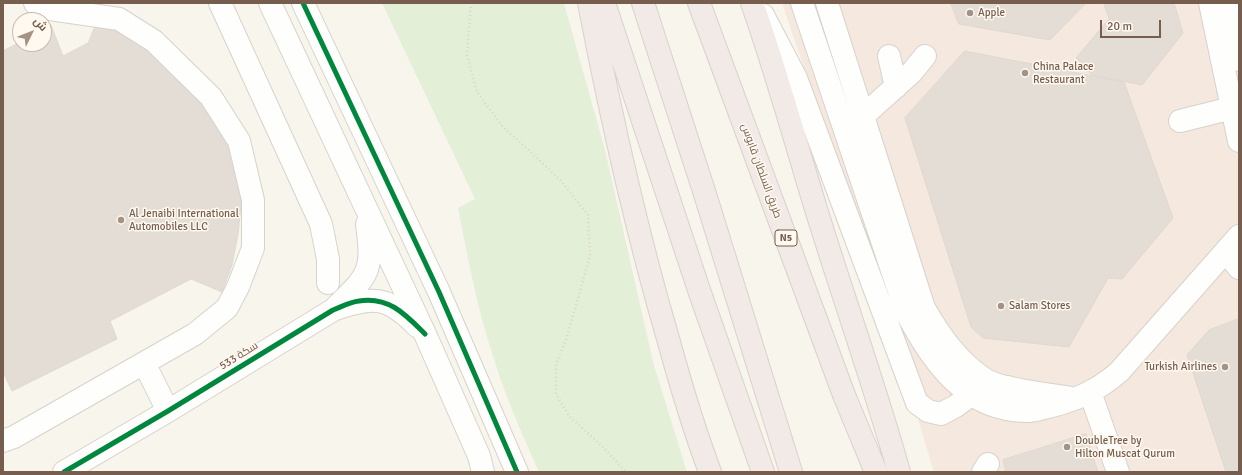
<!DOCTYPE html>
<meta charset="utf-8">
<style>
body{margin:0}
#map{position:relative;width:1242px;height:475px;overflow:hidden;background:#f8f5ed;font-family:Signika,Cairo,sans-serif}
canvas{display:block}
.frame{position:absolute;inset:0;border:4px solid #775d4d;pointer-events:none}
.north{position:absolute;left:12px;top:12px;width:40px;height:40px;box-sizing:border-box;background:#fff9f0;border:1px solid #c9bbaf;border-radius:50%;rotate:47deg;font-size:11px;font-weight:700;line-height:16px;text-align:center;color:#775d4d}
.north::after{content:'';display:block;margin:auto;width:14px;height:18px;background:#a49285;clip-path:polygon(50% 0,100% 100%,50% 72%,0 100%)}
.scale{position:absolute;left:1100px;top:20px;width:61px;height:18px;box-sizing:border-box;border:2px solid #775d4d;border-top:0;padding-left:5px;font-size:12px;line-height:14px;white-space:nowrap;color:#775d4d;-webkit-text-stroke:3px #fff9f0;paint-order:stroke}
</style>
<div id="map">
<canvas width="1242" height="475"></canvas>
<div class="frame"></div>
<div class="north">ش</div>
<div class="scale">20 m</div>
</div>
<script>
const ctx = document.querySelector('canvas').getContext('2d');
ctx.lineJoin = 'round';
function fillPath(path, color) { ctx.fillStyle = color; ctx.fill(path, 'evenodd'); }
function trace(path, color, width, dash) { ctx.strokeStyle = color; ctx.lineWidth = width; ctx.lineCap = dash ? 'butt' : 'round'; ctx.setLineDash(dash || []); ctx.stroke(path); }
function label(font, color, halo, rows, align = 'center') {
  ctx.font = font + ' Signika,Cairo,sans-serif'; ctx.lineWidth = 3; ctx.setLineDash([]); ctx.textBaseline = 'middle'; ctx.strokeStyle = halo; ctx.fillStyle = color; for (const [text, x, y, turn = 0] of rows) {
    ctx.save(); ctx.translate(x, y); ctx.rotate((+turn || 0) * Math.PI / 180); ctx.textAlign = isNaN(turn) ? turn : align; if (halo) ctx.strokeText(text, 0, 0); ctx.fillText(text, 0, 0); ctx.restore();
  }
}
const commercial = new Path2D(`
 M 782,3 L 1239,3 L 1239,472 L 934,472 L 866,249 Z`);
const green = new Path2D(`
 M 382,3 L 564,3 L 605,150 L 653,362 L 687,472 L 539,472 C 522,434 505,396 493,356 C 477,308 468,258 458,208 L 475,199 Z`);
const building = new Path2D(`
 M 951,3 L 1086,3 L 1050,40 L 959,24 Z
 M 1104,3 L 1174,3 L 1183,33 L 1142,85 L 1092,75 L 1076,58 L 1109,19 Z
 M 97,22 L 122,34 L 156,53 L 183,77 L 224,129 L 239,178 L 241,205 L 238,235 L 232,265 L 222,292 L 191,279 L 110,321 L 117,339 L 12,391 L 3,372 L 3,51 L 20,42 L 20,44 L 44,44 L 44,29 L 51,25 L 63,56 L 88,43 Z
 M 965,51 L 1124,82 L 1173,218 L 1122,279 L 1108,278 L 1069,347 L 983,338 L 971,327 L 905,118 Z
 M 1239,319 L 1239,472 L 1226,472 L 1187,355 L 1209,330 Z
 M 1086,434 L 1098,472 L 1006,472 L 1003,460 Z`);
const path = new Path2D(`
 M 471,3 L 467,55 L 477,92 L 503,127 L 535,156 L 561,181 L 588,215 L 590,256 L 567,337 L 556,364 L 556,394 L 569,416 L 603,447 L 626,472`);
const minor = new Path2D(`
 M 220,3 L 321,224 L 328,259 L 328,283
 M 270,3 L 425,334 L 479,456 L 483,472
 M 303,3 L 439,292 L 517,472
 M 802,3 L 906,312 C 932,362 967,412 1028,411 C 1036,411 1045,407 1052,406 C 1079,399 1098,390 1119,372 L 1239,236
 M 827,3 L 924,308 C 940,336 958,362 986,380 C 1003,390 1049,394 1071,398
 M 1210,3 L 1239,141
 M 1227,3 L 1239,60
 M 763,15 L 796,78 L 917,403 L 928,411 L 941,414 L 956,406 L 971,395 L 1008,387
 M 889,56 L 896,87
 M 1180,121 L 1232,108
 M 858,127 L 863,116 L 912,72 L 925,56
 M 1226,252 L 1239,268
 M 337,306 C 370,274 373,270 367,224
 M 144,363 L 168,411
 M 1090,392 L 1118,472
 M 3,441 L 14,437 L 195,334 L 227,308 L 238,287 L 253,248 L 253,200 L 239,141 L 211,97 L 154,41 L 119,19 L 50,9 L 38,6 L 35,3
 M 64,472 L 168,411 L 333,310 C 372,296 387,295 417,326
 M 983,472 L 988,464`);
const highway = new Path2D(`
 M 589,3 C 611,117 636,230 669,342 C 681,386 694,429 710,472
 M 604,3 L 700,293 L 763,472
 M 643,3 L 704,191 L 791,472
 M 699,3 L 844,395 L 876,472
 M 752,3 C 776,71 795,140 816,209 C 843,297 874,383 899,472`);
const cycleway = new Path2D(`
 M 303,3 L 439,292 L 517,472
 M 64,472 L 168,411 L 333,310 C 341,307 350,302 359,301 C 389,296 406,315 425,334`);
const markers = [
 [970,13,4,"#a49285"],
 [1025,73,4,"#a49285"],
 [121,220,4,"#a49285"],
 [1001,306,4,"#a49285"],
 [1225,367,4,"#a49285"],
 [1067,447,4,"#a49285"]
];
const shields = [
 [786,238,22]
];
const shieldNames = [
 ["N5",786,238]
];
const poiNames = [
 ["Apple",978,13],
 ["China Palace",1033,67],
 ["Restaurant",1033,80],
 ["Al Jenaibi International",129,214],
 ["Automobiles LLC",129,227],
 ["Salam Stores",1009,306],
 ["Turkish Airlines",1217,367,"right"],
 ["DoubleTree by",1075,441],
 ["Hilton Muscat Qurum",1075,454]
];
const streetNames = [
 ["طريق السلطان قابوس",761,171,70],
 ["سكة 533",239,356,-32]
];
fillPath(commercial, '#f5e8df');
fillPath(green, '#e4efd8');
fillPath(building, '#e4ddd5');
trace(building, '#e1d8cf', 1);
trace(minor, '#d7d2cb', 24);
trace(highway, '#d9d1cb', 24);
trace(path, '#dad4d0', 2.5, [1, 3]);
trace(minor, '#fefefc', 22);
trace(highway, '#f1eae6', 22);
trace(cycleway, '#00873e', 5);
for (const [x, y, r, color] of markers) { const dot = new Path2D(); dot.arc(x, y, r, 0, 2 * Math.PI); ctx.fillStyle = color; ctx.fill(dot); trace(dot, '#fff9f0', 1.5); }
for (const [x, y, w] of shields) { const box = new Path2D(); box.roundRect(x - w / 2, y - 8, w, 16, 3); ctx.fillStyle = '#fff9f0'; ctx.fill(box); trace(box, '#775d4d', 1); }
label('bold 10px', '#775d4d', null, shieldNames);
label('11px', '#775d4d', '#fff9f0', poiNames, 'left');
label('11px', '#775d4d', '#fff9f0', streetNames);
</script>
